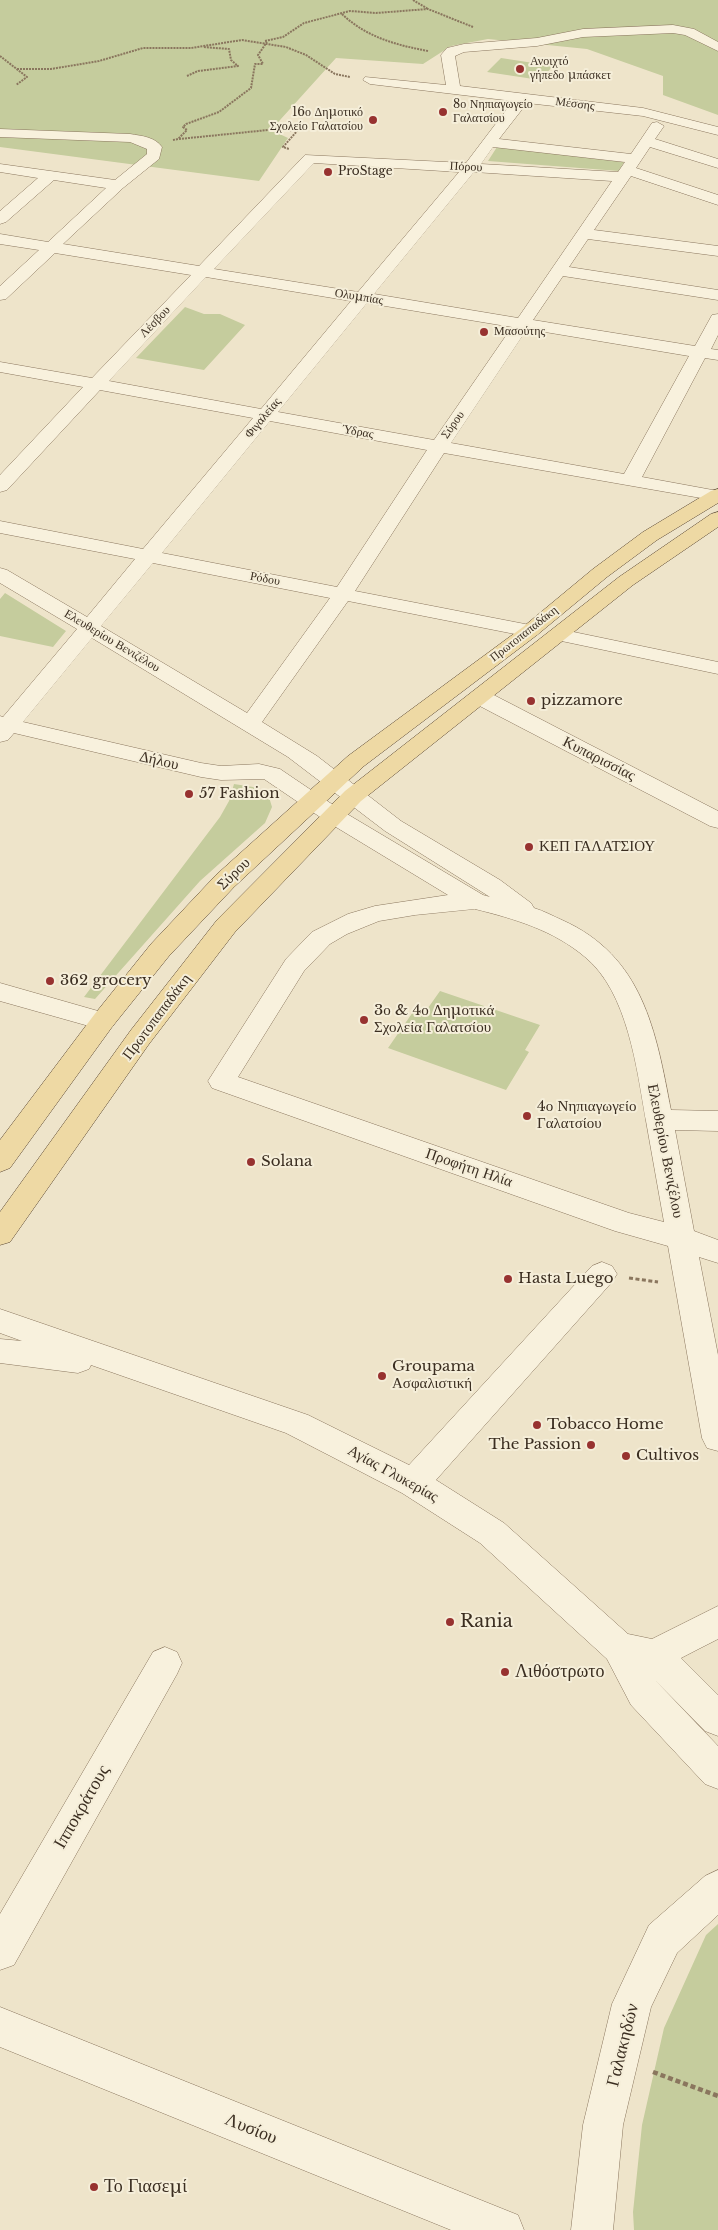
<!DOCTYPE html>
<meta charset="utf-8">
<style>
body{margin:0}
canvas{display:block;background:#eee4ca}
</style>
<canvas width="718" height="2230"></canvas>
<script>
const ctx = document.querySelector('canvas').getContext('2d');
ctx.lineJoin = 'round';
function fillPath(path, color) { ctx.fillStyle = color; ctx.fill(path, 'evenodd'); }
function trace(path, color, width, dash) { ctx.strokeStyle = color; ctx.lineWidth = width; ctx.lineCap = dash ? 'butt' : 'round'; ctx.setLineDash(dash || []); ctx.stroke(path); }
function label(font, color, halo, rows, align = 'center') {
  ctx.font = font + ' "Libre Baskerville",serif'; ctx.lineWidth = 4; ctx.setLineDash([]); ctx.textBaseline = 'middle'; ctx.strokeStyle = halo; ctx.fillStyle = color; for (const [text, x, y, turn = 0] of rows) {
    ctx.save(); ctx.translate(x, y); ctx.rotate((+turn || 0) * Math.PI / 180); ctx.textAlign = isNaN(turn) ? turn : align; if (halo) ctx.strokeText(text, 0, 0); ctx.fillText(text, 0, 0); ctx.restore();
  }
}
const green = new Path2D(`
 M 0,0 L 718,0 L 718,115 L 663,95 L 663,76 L 587,49 L 488,39 L 451,46 L 423,64 L 336,58 L 271,130 L 288,138 L 259,181 L 0,147 Z
 M 501,58 L 553,66 L 540,80 L 487,72 Z
 M 497,147 L 624,162 L 619,171 L 488,161 Z
 M 185,307 L 204,314 L 220,314 L 245,325 L 204,370 L 136,358 Z
 M 5,593 L 66,631 L 53,647 L 0,636 L 0,599 Z
 M 234,784 L 253,787 L 269,797 L 272,807 L 265,823 L 200,881 L 95,999 L 84,997 L 220,817 L 229,801 Z
 M 440,991 L 540,1025 L 525,1050 L 529,1052 L 506,1090 L 388,1048 L 413,1012 L 423,1015 Z
 M 718,1924 L 718,2230 L 634,2230 L 633,2212 L 642,2125 L 664,2028 L 706,1935 Z`);
const pathFar2 = new Path2D(`
 M 413,0 L 428,9
 M 342,14 C 366,37 396,45 428,51
 M 265,41 L 283,37 L 304,23 L 350,11 L 376,13 L 428,9 L 473,27
 M 0,56 L 27,77 L 16,85
 M 17,69 L 51,69 L 99,61 L 143,48 L 191,48 L 242,40 L 286,47 L 306,55 L 335,74 L 350,77
 M 187,76 L 198,71 L 238,66 L 231,60 L 229,49 L 203,47
 M 179,139 L 278,129 L 297,131 L 283,147 L 289,149
 M 173,140 L 178,139 L 187,130 L 183,127 L 186,124 L 219,112 L 251,88 L 255,64 L 263,64 L 258,55 L 267,42`);
const pathFar1 = new Path2D(`
 M 629,1278 L 658,1282`);
const path = new Path2D(`
 M 653,2072 L 718,2096`);
const minor = new Path2D(`
 M 673,25 L 694,29 L 718,42 L 718,51 L 685,35 L 673,33 L 583,37 L 537,46 L 464,52 L 455,56 L 460,86 L 643,108 L 718,127 L 718,135 L 643,116 L 527,103 L 499,139 L 631,154 L 652,123 L 657,122 L 664,126 L 655,139 L 718,159 L 718,168 L 650,147 L 636,168 L 718,195 L 718,205 L 631,176 L 594,230 L 718,246 L 718,256 L 588,239 L 569,267 L 718,290 L 718,300 L 563,276 L 533,320 L 695,346 L 712,315 L 718,314 L 718,335 L 711,349 L 718,350 L 718,360 L 705,358 L 642,477 L 718,491 L 718,501 L 444,453 L 355,591 L 530,625 L 537,627 L 541,631 L 537,635 L 530,637 L 348,601 L 262,722 L 317,756 L 401,821 L 500,880 L 531,903 L 534,908 C 544,911 553,916 562,920 C 643,956 656,1031 671,1110 L 718,1111 L 718,1131 L 675,1130 L 694,1231 L 718,1240 L 718,1263 L 699,1257 L 718,1355 L 718,1451 L 707,1448 L 702,1438 L 668,1246 L 615,1231 L 212,1088 L 208,1081 L 286,959 L 312,932 L 348,914 L 375,906 L 448,895 L 326,821 L 264,779 L 221,780 L 201,777 L 14,733 L 8,740 L 0,742 L 0,716 L 3,717 L 77,629 L 0,583 L 0,568 L 7,570 L 87,617 L 135,559 L 0,533 L 0,521 L 143,549 L 253,418 L 100,390 L 7,490 L 0,492 L 0,475 L 83,387 L 0,372 L 0,362 L 92,378 L 191,275 L 55,253 L 6,299 L 0,300 L 0,286 L 39,250 L 0,244 L 0,234 L 48,242 L 106,188 L 54,180 L 6,222 L 0,224 L 0,211 L 38,178 L 0,172 L 0,164 L 115,180 L 147,154 L 147,149 L 130,142 L 0,137 L 0,129 L 130,134 C 142,136 155,137 162,147 L 159,159 L 123,188 L 63,244 L 199,266 L 305,155 L 466,163 L 513,101 L 370,84 L 363,80 L 365,77 L 446,85 L 441,55 L 447,48 L 464,44 L 537,38 L 583,29 ZM 493,147 L 625,162 L 618,172 L 481,164 ZM 314,163 L 459,172 L 358,292 L 214,269 ZM 474,172 L 612,181 L 518,318 L 374,294 ZM 206,277 L 351,301 L 261,409 L 109,381 ZM 367,303 L 512,327 L 434,440 L 278,412 ZM 527,329 L 689,356 L 624,474 L 451,443 ZM 270,421 L 427,450 L 337,587 L 162,553 ZM 153,563 L 330,598 L 247,713 L 101,626 ZM 92,638 L 288,757 L 385,831 L 490,897 L 483,895 L 342,811 L 280,769 L 259,764 L 221,766 L 201,763 L 23,722 ZM 475,909 C 515,919 553,930 585,957 C 628,992 637,1070 646,1121 C 652,1155 658,1188 664,1222 L 629,1213 L 238,1077 L 304,971 L 330,944 L 347,934 L 379,921 L 415,915 Z
 M 559,629 L 718,662 L 718,674 L 552,639 L 548,635 L 552,631 Z
 M 480,690 L 488,692 L 718,811 L 718,828 L 710,826 L 472,702 L 469,697 L 472,692 Z
 M 0,983 L 112,1015 L 116,1021 L 112,1027 L 103,1030 L 0,1001 Z
 M 602,1262 L 612,1266 L 617,1274 L 612,1282 L 436,1480 L 504,1523 L 628,1634 L 652,1639 L 718,1606 L 718,1639 L 681,1658 L 718,1695 L 718,1736 L 705,1731 L 654,1679 L 718,1746 L 718,1789 L 705,1784 L 631,1705 L 607,1659 L 480,1543 L 402,1493 L 286,1433 L 91,1365 L 89,1369 L 78,1373 L 0,1363 L 0,1339 L 22,1341 L 0,1333 L 0,1309 L 308,1415 L 409,1465 L 592,1266 Z
 M 165,1647 L 177,1652 L 182,1663 L 177,1674 L 14,1965 L 0,1970 L 0,1914 L 153,1652 Z
 M 718,1870 L 718,1915 L 677,1953 L 651,2007 L 623,2125 L 613,2230 L 571,2230 L 583,2125 L 612,2004 L 649,1925 L 705,1876 Z
 M 0,2007 L 518,2215 L 524,2230 L 451,2230 L 0,2047 Z`);
const major = new Path2D(`
 M 718,489 L 718,503 L 657,540 L 607,577 L 537,635 L 364,766 L 234,887 L 169,956 L 112,1027 L 10,1168 L 0,1172 L 0,1140 L 94,1015 L 151,944 L 216,875 L 348,756 L 523,627 L 593,569 L 643,532 L 711,491 Z
 M 718,512 L 718,527 L 633,585 L 361,801 L 235,932 L 149,1044 L 10,1242 L 0,1245 L 0,1212 L 131,1030 L 217,920 L 345,791 L 619,577 L 711,514 Z`);
const markers = [
 [520,69,5,"#973230"],
 [443,112,5,"#973230"],
 [373,120,5,"#973230"],
 [328,172,5,"#973230"],
 [484,332,5,"#973230"],
 [531,701,5,"#973230"],
 [189,794,5,"#973230"],
 [529,847,5,"#973230"],
 [50,981,5,"#973230"],
 [364,1020,5,"#973230"],
 [527,1116,5,"#973230"],
 [251,1162,5,"#973230"],
 [508,1279,5,"#973230"],
 [382,1376,5,"#973230"],
 [537,1425,5,"#973230"],
 [591,1445,5,"#973230"],
 [626,1456,5,"#973230"],
 [450,1622,5,"#973230"],
 [505,1672,5,"#973230"],
 [94,2187,5,"#973230"]
];
const farPoinames = [
 ["Ανοιχτό",530,62],
 ["γήπεδο μπάσκετ",530,76],
 ["8ο Νηπιαγωγείο",453,105],
 ["Γαλατσίου",453,119],
 ["16ο Δημοτικό",363,113,"right"],
 ["Σχολείο Γαλατσίου",363,127,"right"],
 ["ProStage",338,172],
 ["Μασούτης",494,332]
];
const farStreetnames = [
 ["Μέσσης",575,104,7],
 ["Πόρου",466,167,3],
 ["Ολυμπίας",359,297,9],
 ["Λέσβου",155,322,-46],
 ["Φιγαλείας",263,418,-50],
 ["Σύρου",453,425,-55],
 ["Ύδρας",358,432,10],
 ["Ρόδου",265,579,11],
 ["Πρωτοπαπαδάκη",524,634,-38],
 ["Ελευθερίου Βενιζέλου",112,641,31]
];
const poiNames = [
 ["pizzamore",541,701],
 ["57 Fashion",199,794],
 ["ΚΕΠ ΓΑΛΑΤΣΙΟΥ",539,847],
 ["362 grocery",60,981],
 ["3ο & 4ο Δημοτικά",374,1011],
 ["Σχολεία Γαλατσίου",374,1028],
 ["4ο Νηπιαγωγείο",537,1107],
 ["Γαλατσίου",537,1124],
 ["Solana",261,1162],
 ["Hasta Luego",518,1279],
 ["Groupama",392,1367],
 ["Ασφαλιστική",392,1384],
 ["Tobacco Home",547,1425],
 ["The Passion",581,1445,"right"],
 ["Cultivos",636,1456]
];
const streetNames = [
 ["Κυπαρισσίας",599,759,27],
 ["Δήλου",159,761,13],
 ["Σύρου",234,874,-44],
 ["Πρωτοπαπαδάκη",157,1017,-53],
 ["Ελευθερίου Βενιζέλου",665,1151,79],
 ["Προφήτη Ηλία",469,1168,19],
 ["Αγίας Γλυκερίας",393,1474,29]
];
const nearPoinames = [
 ["Rania",460,1622],
 ["Λιθόστρωτο",515,1672],
 ["Το Γιασεμί",104,2187]
];
const nearStreetnames = [
 ["Ιπποκράτους",82,1807,-60],
 ["Γαλακηδών",623,2045,-76],
 ["Λυσίου",251,2129,22]
];
fillPath(green, '#c5cc9d');
trace(minor, '#8a765e', 1);
trace(major, '#584532', 1);
trace(pathFar2, '#8a765e', 2, [2, 1]);
trace(pathFar1, '#8a765e', 3, [4, 2.5]);
trace(path, '#8a765e', 4.5, [5, 3]);
fillPath(minor, '#f8f1dd');
fillPath(major, '#eed9a4');
for (const [x, y, r, color] of markers) { const dot = new Path2D(); dot.arc(x, y, r, 0, 2 * Math.PI); ctx.fillStyle = color; ctx.fill(dot); trace(dot, '#f5eed9', 2); }
label('12px', '#3b2e21', '#f5eed9', farPoinames, 'left');
label('12px', '#3b2e21', '#f5eed9', farStreetnames);
label('15px', '#3b2e21', '#f5eed9', poiNames, 'left');
label('15px', '#3b2e21', '#f5eed9', streetNames);
label('18px', '#3b2e21', '#f5eed9', nearPoinames, 'left');
label('18px', '#3b2e21', '#f5eed9', nearStreetnames);
</script>
